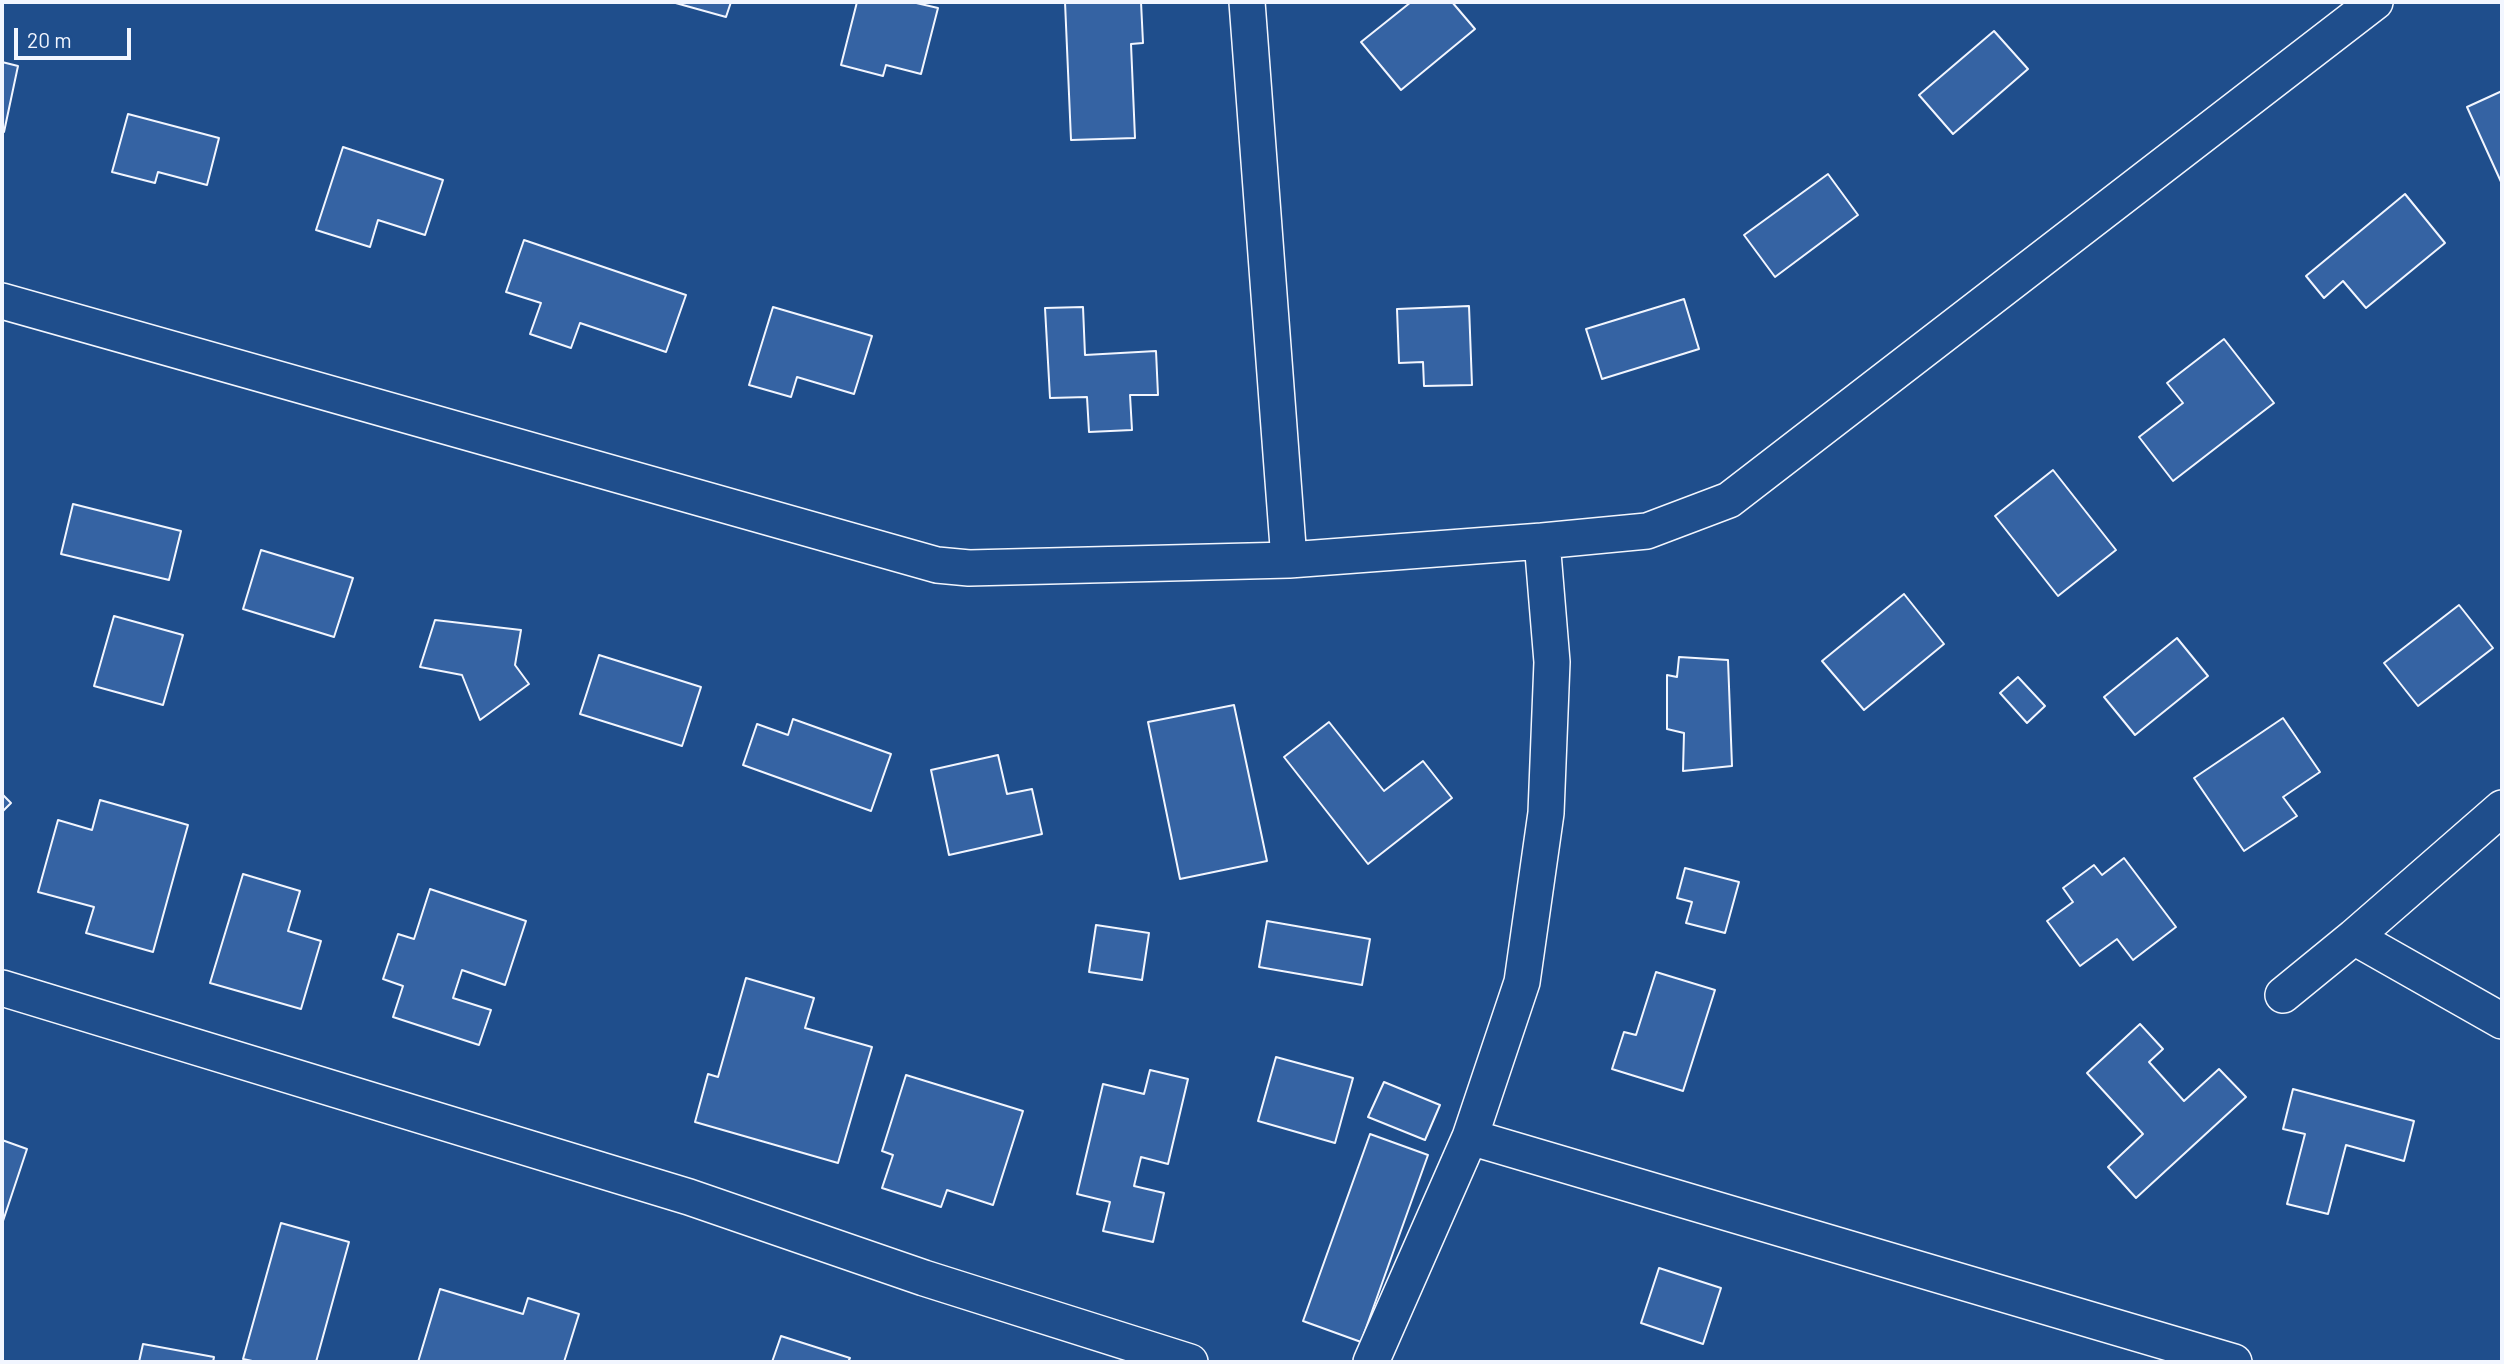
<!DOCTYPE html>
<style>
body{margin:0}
#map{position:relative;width:2504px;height:1364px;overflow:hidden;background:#1f4e8c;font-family:Barlow,sans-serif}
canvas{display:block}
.frame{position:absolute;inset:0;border:4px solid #f2f6ff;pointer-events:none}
.scale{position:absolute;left:14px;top:28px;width:117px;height:32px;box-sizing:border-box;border:4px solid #f2f6ff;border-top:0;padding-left:9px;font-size:21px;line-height:24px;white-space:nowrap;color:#f2f6ff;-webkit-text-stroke:5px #1f4e8c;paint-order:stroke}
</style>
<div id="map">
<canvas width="2504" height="1364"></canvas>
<div class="frame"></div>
<div class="scale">20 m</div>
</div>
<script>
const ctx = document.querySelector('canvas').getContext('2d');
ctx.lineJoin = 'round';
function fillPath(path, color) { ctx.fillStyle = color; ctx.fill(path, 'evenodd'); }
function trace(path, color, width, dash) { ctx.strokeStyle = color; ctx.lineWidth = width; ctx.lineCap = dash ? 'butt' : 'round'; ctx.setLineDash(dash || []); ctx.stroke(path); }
const building = new Path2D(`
 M 672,2 L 731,2 L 726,17 Z
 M 857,2 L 912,2 L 938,8 L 921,74 L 886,65 L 883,76 L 841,65 Z
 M 1065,2 L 1141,2 L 1143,43 L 1131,44 L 1135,138 L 1071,140 Z
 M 1411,2 L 1452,2 L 1475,29 L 1401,90 L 1361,42 Z
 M 1994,31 L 2028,69 L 1953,134 L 1919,95 Z
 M 2,62 L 18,66 L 4,132 L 2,132 Z
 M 2502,91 L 2502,184 L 2467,107 Z
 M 128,114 L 219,138 L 207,185 L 158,172 L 155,183 L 112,172 Z
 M 343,147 L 443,180 L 425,235 L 378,220 L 370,247 L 316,230 Z
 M 1828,174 L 1858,215 L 1775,277 L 1744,235 Z
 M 2405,194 L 2445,243 L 2366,308 L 2343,281 L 2324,298 L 2306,276 Z
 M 524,240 L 686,295 L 666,352 L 580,323 L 571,348 L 530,334 L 541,303 L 506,292 Z
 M 1684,299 L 1699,349 L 1602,379 L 1586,329 Z
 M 1469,306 L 1472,385 L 1424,386 L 1423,362 L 1399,363 L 1397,309 Z
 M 773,307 L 872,336 L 854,394 L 797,377 L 791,397 L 749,385 Z
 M 1083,307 L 1085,355 L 1156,351 L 1158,395 L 1130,395 L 1132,430 L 1089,432 L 1087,397 L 1050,398 L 1045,308 Z
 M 2224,339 L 2274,403 L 2173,481 L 2139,437 L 2183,403 L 2167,383 Z
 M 2053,470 L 2116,550 L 2058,596 L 1995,516 Z
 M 73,504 L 181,531 L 169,580 L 61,554 Z
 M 261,550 L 353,578 L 334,637 L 243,609 Z
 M 1904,594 L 1944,644 L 1864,710 L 1822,661 Z
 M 2459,605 L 2493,648 L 2418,706 L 2384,663 Z
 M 114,616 L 183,635 L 163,705 L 94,686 Z
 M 435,620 L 521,630 L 515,665 L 529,684 L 480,720 L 462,675 L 420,667 Z
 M 2177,638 L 2208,676 L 2135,735 L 2104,697 Z
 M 599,655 L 701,687 L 682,746 L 580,714 Z
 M 1679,657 L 1728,660 L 1732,766 L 1683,771 L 1684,733 L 1667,729 L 1667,675 L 1677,677 Z
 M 2018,677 L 2045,706 L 2027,723 L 2000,693 Z
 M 1234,705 L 1267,861 L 1180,879 L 1148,722 Z
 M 2283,718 L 2320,772 L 2283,797 L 2297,816 L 2244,851 L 2194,778 Z
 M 793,719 L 891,754 L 871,811 L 743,765 L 757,724 L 788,735 Z
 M 1329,722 L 1384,791 L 1423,761 L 1452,798 L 1368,864 L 1284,757 Z
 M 998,755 L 1007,794 L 1032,789 L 1042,834 L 949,855 L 931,770 Z
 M 2,794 L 11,803 L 2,812 Z
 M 100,800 L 188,825 L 153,952 L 86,933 L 94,907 L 38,892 L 58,820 L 92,830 Z
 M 2124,858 L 2176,927 L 2133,960 L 2117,939 L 2080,966 L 2047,921 L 2073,902 L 2063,888 L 2094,865 L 2102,875 Z
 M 1685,868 L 1739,882 L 1725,933 L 1686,923 L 1692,902 L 1677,898 Z
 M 243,874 L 300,891 L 288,931 L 321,941 L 301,1009 L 210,983 Z
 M 430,889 L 526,921 L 505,985 L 462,970 L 453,998 L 491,1010 L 479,1045 L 393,1017 L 403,986 L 383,979 L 398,934 L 414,939 Z
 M 1267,921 L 1370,939 L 1362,985 L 1259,967 Z
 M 1096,925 L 1149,933 L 1142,980 L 1089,972 Z
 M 1656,972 L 1715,990 L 1683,1091 L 1612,1069 L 1624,1032 L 1636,1035 Z
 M 746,978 L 814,998 L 805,1028 L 872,1047 L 838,1163 L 695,1122 L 708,1074 L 718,1077 Z
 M 2140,1024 L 2163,1049 L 2149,1062 L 2184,1101 L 2219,1069 L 2246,1097 L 2136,1198 L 2108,1167 L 2143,1134 L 2087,1073 Z
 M 1276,1057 L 1353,1078 L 1335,1143 L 1258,1121 Z
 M 1150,1070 L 1188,1079 L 1168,1164 L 1141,1157 L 1134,1186 L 1164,1193 L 1153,1242 L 1103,1231 L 1110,1202 L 1077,1194 L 1103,1084 L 1144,1094 Z
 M 906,1075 L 1023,1111 L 993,1205 L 947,1190 L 941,1207 L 882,1188 L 893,1155 L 882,1151 Z
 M 1384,1082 L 1440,1105 L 1425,1140 L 1368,1117 Z
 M 2293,1089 L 2414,1121 L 2404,1161 L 2346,1145 L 2328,1214 L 2287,1204 L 2305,1134 L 2283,1129 Z
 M 1370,1134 L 1428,1155 L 1361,1342 L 1303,1321 Z
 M 2,1140 L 27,1149 L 2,1224 Z
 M 281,1223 L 349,1242 L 316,1362 L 257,1362 L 243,1359 Z
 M 1659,1268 L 1721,1288 L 1703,1344 L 1641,1323 Z
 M 440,1289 L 523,1314 L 528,1298 L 579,1314 L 564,1362 L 418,1362 Z
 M 781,1336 L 850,1358 L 848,1362 L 772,1362 Z
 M 143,1344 L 214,1357 L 213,1362 L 139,1362 Z`);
const street = new Path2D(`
 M 1247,2 L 1289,560
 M 2,301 L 937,565 L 969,568 L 1289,560 L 1542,541 L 1647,531 L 1729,500 L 2375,2
 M 2354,937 L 2502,1021
 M 2,988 L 689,1197 L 924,1278 L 1190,1362
 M 2283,995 L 2354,937 L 2502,808
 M 1470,1137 L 2234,1362
 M 1371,1362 L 1470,1137 L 1522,982 L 1546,813 L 1552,662 L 1542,541`);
fillPath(building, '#3563a3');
trace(building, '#f2f6ff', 2);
trace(street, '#f2f6ff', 38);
trace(street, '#1f4e8c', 35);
</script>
